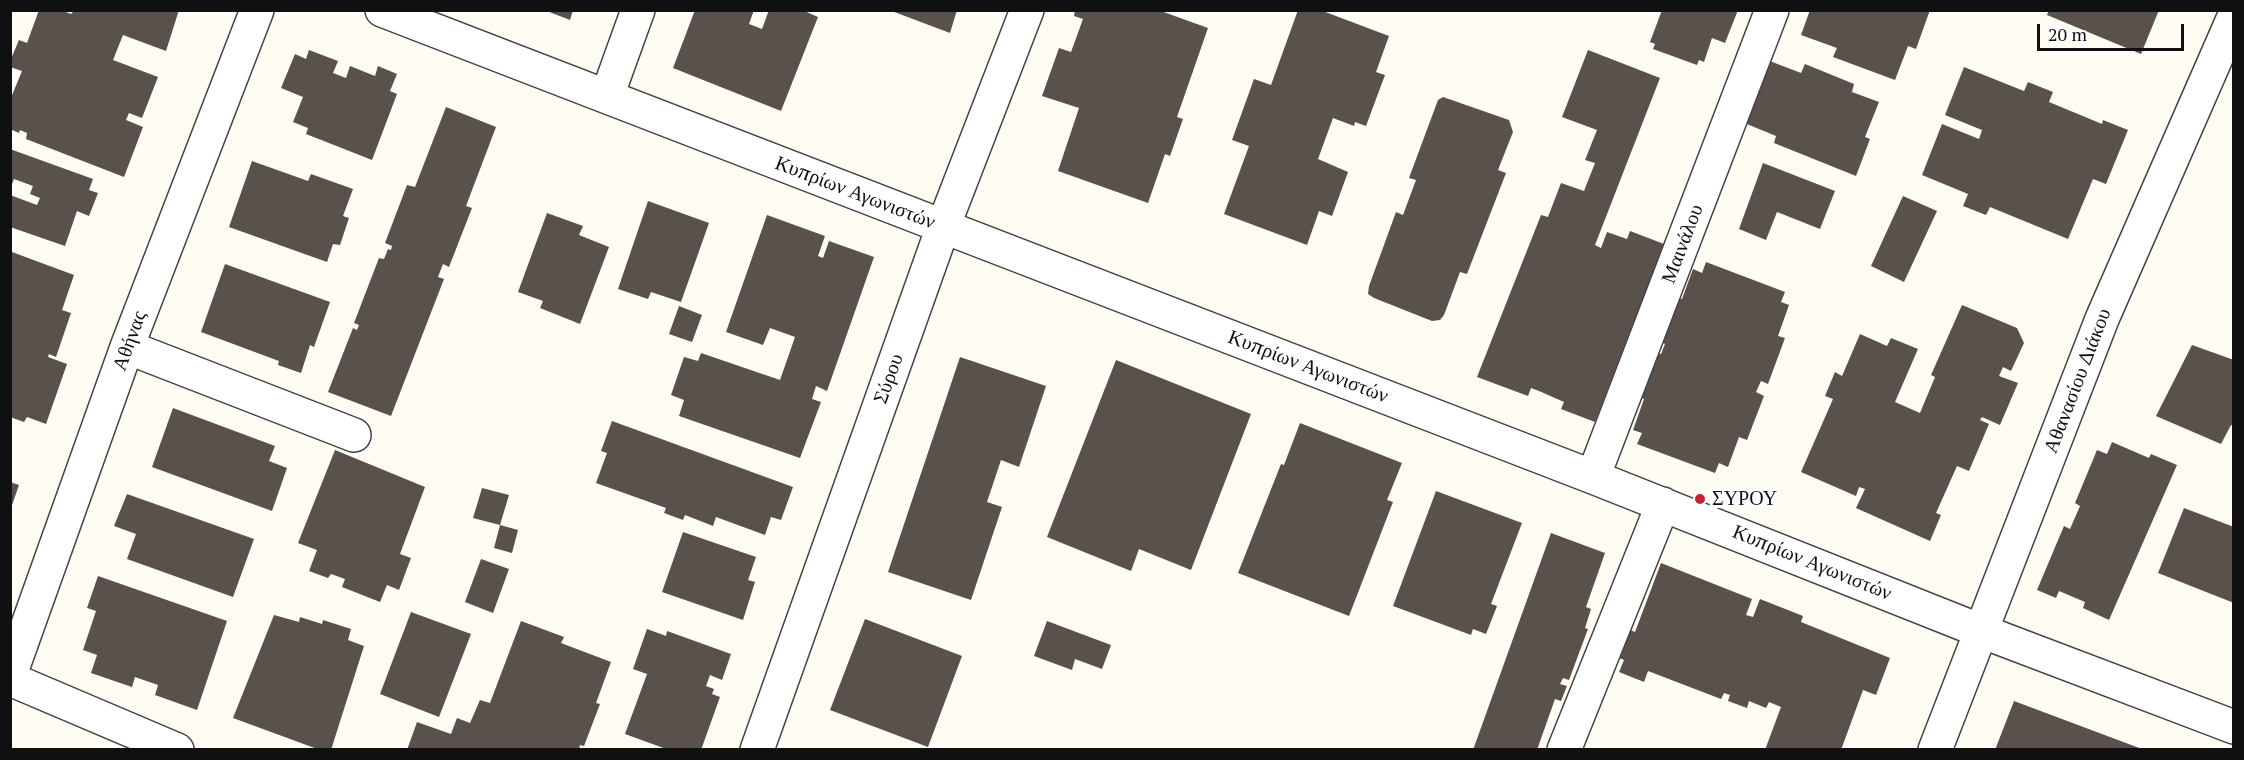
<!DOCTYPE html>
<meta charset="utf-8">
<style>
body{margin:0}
#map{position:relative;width:2244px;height:760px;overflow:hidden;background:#fffcf3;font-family:"PT Serif",serif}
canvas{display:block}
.frame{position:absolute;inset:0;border:12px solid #101010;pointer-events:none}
.scale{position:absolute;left:2037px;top:24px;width:147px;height:27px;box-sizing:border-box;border:3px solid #101010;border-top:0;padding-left:8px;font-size:18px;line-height:21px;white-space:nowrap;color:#101010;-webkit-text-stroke:4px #fff;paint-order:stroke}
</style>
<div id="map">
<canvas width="2244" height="760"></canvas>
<div class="frame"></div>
<div class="scale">20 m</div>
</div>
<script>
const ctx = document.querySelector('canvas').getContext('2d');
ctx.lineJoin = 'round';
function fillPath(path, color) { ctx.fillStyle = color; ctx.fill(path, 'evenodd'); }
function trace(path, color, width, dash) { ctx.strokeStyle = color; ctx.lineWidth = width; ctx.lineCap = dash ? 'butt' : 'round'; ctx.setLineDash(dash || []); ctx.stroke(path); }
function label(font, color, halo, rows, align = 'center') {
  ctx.font = font + ' "PT Serif",serif'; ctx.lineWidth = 6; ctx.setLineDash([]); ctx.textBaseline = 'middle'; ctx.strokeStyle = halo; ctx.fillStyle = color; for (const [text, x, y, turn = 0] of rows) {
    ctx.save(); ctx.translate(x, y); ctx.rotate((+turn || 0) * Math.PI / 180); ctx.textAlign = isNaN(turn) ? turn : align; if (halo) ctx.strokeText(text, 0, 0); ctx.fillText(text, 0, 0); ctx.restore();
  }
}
const building = new Path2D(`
 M 39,10 L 61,10 L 71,14 L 75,10 L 179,10 L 166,51 L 123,35 L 113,60 L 158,77 L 142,118 L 129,113 L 126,120 L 143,127 L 124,177 L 26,139 L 27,133 L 20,130 L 19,133 L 10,129 L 10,100 L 22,71 L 10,67 L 10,61 L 19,40 L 27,43 Z
 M 544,10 L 573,10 L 570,20 Z
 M 695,10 L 754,10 L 749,24 L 762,29 L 769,10 L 802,10 L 818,17 L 781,111 L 673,68 Z
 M 889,10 L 957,10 L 950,33 Z
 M 1075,10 L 1158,10 L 1208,28 L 1177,117 L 1183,119 L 1170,156 L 1165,154 L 1148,203 L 1058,171 L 1079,108 L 1042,96 L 1059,48 L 1071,52 L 1083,19 L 1074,16 Z
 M 1298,10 L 1320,10 L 1389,36 L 1376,72 L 1385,75 L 1366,126 L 1355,122 L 1354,126 L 1333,118 L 1318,159 L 1348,172 L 1332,216 L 1319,211 L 1307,245 L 1224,214 L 1249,146 L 1232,140 L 1254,79 L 1271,85 Z
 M 1662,10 L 1738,10 L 1725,43 L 1712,38 L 1704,62 L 1699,60 L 1697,65 L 1653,49 L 1655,44 L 1650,42 Z
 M 1810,10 L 1930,10 L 1916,49 L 1908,46 L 1895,80 L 1833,57 L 1837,48 L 1801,35 Z
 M 2049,10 L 2159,10 L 2141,54 L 2047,15 Z
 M 309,50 L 338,61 L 333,73 L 346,78 L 350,66 L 375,76 L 378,66 L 397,74 L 390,91 L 397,94 L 372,160 L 306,134 L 308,128 L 293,122 L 303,97 L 281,88 L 295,54 L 306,59 Z
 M 1588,50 L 1660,78 L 1595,245 L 1601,248 L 1607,232 L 1627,239 L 1630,231 L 1664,244 L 1595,422 L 1561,409 L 1564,402 L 1539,391 L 1531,388 L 1528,396 L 1477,377 L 1541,215 L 1548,217 L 1561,183 L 1584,191 L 1595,163 L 1585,160 L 1597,130 L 1562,117 Z
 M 1767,60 L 1801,73 L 1805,64 L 1854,84 L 1852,92 L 1879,102 L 1865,137 L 1870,139 L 1856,176 L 1774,143 L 1776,136 L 1742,122 Z
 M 1964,67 L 2024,91 L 2028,82 L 2053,92 L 2049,102 L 2102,124 L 2103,120 L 2128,130 L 2106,184 L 2093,179 L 2068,239 L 1990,207 L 1986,215 L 1963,206 L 1968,194 L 1922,175 L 1942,124 L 1979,139 L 1982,130 L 1945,115 Z
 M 1443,97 L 1509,120 L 1513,132 L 1498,170 L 1506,173 L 1467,274 L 1460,272 L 1444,315 L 1440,320 L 1432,321 L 1374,298 L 1368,294 L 1369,286 L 1396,212 L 1403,215 L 1416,180 L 1409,178 L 1438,100 Z
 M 446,107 L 496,127 L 466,206 L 472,208 L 449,267 L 443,264 L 438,277 L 444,279 L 391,416 L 328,392 L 353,328 L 357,330 L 359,325 L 354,323 L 379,258 L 384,259 L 388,249 L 391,250 L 392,246 L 385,243 L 407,185 L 415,187 Z
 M 10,149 L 93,179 L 89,190 L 98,193 L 89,216 L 77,211 L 65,246 L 10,227 L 10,195 L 37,205 L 40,198 L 30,194 L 33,186 L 14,179 L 10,189 Z
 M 252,161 L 308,181 L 311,174 L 353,189 L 343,216 L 349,218 L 340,245 L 333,244 L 327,262 L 229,227 Z
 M 1763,163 L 1835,191 L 1820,229 L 1777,212 L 1766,240 L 1739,229 Z
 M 1903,196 L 1937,211 L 1904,282 L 1871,266 Z
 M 648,201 L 709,223 L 681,302 L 651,292 L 648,299 L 618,289 Z
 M 547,213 L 583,226 L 579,235 L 609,247 L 580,324 L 540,308 L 543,301 L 518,292 Z
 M 767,215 L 825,236 L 818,256 L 823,258 L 829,241 L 874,257 L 827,391 L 816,386 L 812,399 L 821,402 L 800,458 L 679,416 L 684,400 L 671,395 L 684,357 L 698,361 L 701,353 L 780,380 L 795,337 L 770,328 L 763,345 L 726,332 Z
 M 12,252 L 74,275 L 62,310 L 71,313 L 56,357 L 49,354 L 48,357 L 67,364 L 46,424 L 27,417 L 24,422 L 10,417 Z
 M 1706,262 L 1785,292 L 1781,302 L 1789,305 L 1778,336 L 1785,338 L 1768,384 L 1761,381 L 1756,392 L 1764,396 L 1747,440 L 1739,437 L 1728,467 L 1719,463 L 1715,473 L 1637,444 L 1642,433 L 1633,430 L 1644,399 L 1637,396 L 1654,352 L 1661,354 L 1665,344 L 1659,341 L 1675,297 L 1682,299 L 1693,269 L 1702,273 Z
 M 225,264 L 330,302 L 314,347 L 310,345 L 301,373 L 278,365 L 279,361 L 201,332 Z
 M 1962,305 L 2017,328 L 2024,343 L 2011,371 L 2003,367 L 1999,376 L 2018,383 L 2000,425 L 1982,417 L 1980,420 L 1989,424 L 1969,471 L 1957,466 L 1936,513 L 1941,515 L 1930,541 L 1856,508 L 1865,489 L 1859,487 L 1856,496 L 1801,472 L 1833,399 L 1825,396 L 1835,372 L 1842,376 L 1860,334 L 1887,346 L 1891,338 L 1918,349 L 1895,402 L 1920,413 L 1935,377 L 1931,375 Z
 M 679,306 L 702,315 L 692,342 L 669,334 Z
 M 2192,345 L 2234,360 L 2234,426 L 2231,425 L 2221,444 L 2156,416 Z
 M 960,357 L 1046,386 L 1019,467 L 1001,460 L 987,502 L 1002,507 L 971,600 L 888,572 Z
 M 1116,360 L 1251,414 L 1191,570 L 1139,549 L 1131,571 L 1047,537 Z
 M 173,408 L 275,446 L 269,461 L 287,468 L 272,511 L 152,467 Z
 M 612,421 L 793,487 L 781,520 L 771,517 L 765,535 L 716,517 L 713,526 L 685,515 L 683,520 L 664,513 L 666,508 L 596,483 L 607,453 L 601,451 Z
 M 1300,423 L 1402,463 L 1387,500 L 1393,502 L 1349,616 L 1238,573 L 1281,464 L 1284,465 Z
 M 2112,442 L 2149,458 L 2151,454 L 2177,465 L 2109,620 L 2083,608 L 2085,602 L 2059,591 L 2056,598 L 2037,590 L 2064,526 L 2070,529 L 2080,506 L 2075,503 L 2097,450 L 2107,454 Z
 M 335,450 L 425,487 L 400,554 L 411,558 L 399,590 L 387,585 L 380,602 L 342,587 L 345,579 L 331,574 L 328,578 L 309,571 L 317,550 L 298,543 Z
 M 10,482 L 19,485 L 11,508 L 10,508 Z
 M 482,488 L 509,495 L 500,525 L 473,518 Z
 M 1436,491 L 1522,523 L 1491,604 L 1497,606 L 1486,634 L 1473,629 L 1471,635 L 1393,606 Z
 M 127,494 L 254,539 L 233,597 L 127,559 L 136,534 L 114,526 Z
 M 2184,508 L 2234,527 L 2234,603 L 2158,573 Z
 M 500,525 L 518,530 L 512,553 L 494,548 Z
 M 683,532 L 756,557 L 748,580 L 755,582 L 743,620 L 662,592 Z
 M 1551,533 L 1605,553 L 1586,607 L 1591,609 L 1585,628 L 1588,629 L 1569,680 L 1563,678 L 1560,684 L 1567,686 L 1561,701 L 1555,699 L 1537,750 L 1473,750 Z
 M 481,559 L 509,569 L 493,613 L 465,602 Z
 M 1661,563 L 1752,599 L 1746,615 L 1753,617 L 1760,599 L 1803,616 L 1801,622 L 1890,658 L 1876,695 L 1863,690 L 1841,750 L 1765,750 L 1781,707 L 1769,702 L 1766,708 L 1749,701 L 1747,708 L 1728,701 L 1730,695 L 1724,693 L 1721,699 L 1648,671 L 1644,682 L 1619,672 L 1624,660 L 1617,657 L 1628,629 L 1635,632 Z
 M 98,576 L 227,621 L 197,710 L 155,695 L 158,685 L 135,677 L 132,687 L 91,673 L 97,655 L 83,650 L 96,611 L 87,608 Z
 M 411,612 L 471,634 L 439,717 L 380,694 Z
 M 274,615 L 299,622 L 300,617 L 322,624 L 323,620 L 351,629 L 348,640 L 364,646 L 331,750 L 320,750 L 233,718 Z
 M 865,619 L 962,656 L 928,747 L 830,710 Z
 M 521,621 L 564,637 L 561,643 L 611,662 L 596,703 L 600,704 L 584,746 L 580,745 L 579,750 L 407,750 L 417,722 L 451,734 L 457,718 L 470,723 L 480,700 L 490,703 Z
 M 1047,621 L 1111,645 L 1102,669 L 1075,659 L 1072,670 L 1034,656 Z
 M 647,629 L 666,636 L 667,631 L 731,654 L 722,680 L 710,675 L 706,686 L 714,689 L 712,694 L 720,697 L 701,750 L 669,750 L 625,734 L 647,674 L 633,669 Z
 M 2014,701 L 2142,749 L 2142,750 L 1995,750 Z`);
const street = new Path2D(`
 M 382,10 L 1593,477 L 1981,631 L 2234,727
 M 607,96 L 638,10
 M 127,347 L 354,435
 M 1593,477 L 1772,10
 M 10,675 L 127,347 L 257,10
 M 10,679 L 177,750
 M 757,750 L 943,227 L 1027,10
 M 1564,750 L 1663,504
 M 1935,750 L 2102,319 L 2234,17`);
const markers = [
 [1700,499,6,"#c82131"]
];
const streetNames = [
 ["Κυπρίων Αγωνιστών",855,193,21],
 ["Μαινάλου",1683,244,-69],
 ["Αθήνας",130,341,-70],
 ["Κυπρίων Αγωνιστών",1308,367,21],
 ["Σύρου",889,379,-70],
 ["Αθανασίου Διάκου",2078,381,-69],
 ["Κυπρίων Αγωνιστών",1812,563,22]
];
const poiNames = [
 ["ΣΥΡΟΥ",1712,499]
];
fillPath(building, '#5a504c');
trace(street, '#434343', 36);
trace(street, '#fff', 33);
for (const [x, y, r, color] of markers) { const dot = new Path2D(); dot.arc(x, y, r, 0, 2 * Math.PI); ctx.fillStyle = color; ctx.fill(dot); trace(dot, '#fff', 2); }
label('20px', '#101010', '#fff', streetNames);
label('20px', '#101010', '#fff', poiNames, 'left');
</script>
